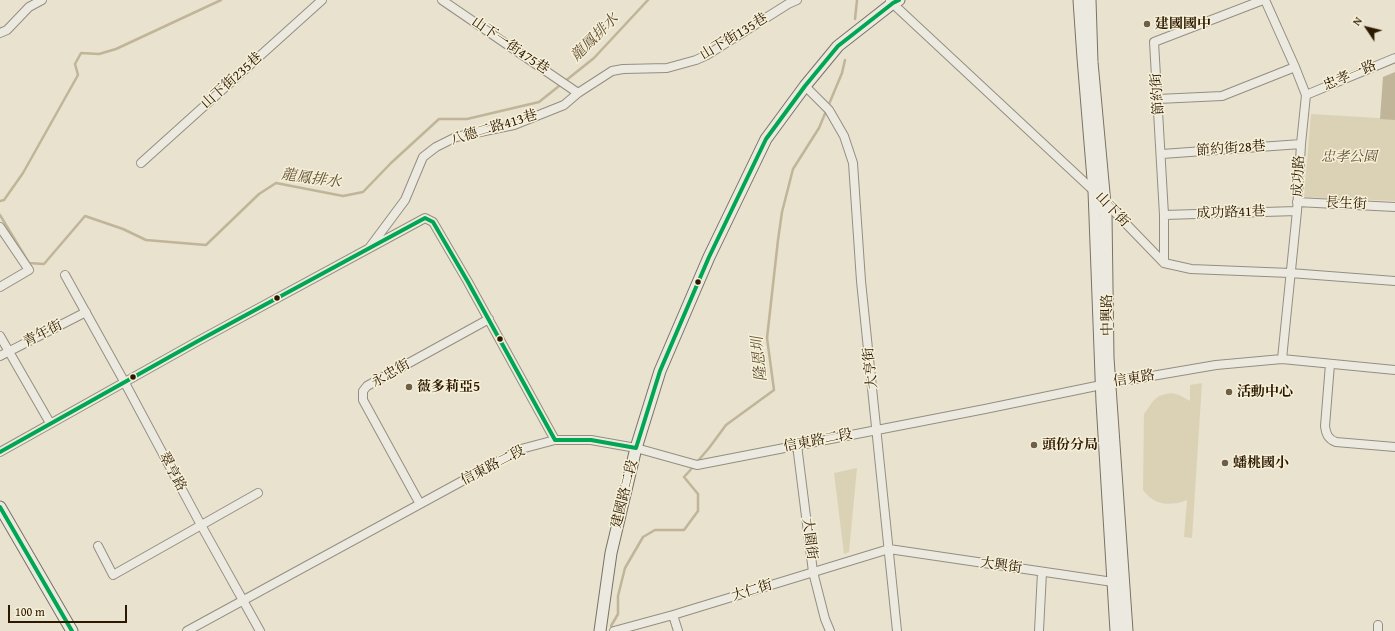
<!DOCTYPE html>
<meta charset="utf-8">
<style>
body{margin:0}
#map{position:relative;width:1395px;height:631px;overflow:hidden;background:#e8e2ce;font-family:"Gentium Book Plus",serif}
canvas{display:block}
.north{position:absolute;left:1347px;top:8px;width:40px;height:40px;-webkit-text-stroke:3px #f7f0d9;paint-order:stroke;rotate:305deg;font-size:11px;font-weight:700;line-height:16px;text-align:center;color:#2d1900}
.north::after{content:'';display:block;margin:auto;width:14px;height:18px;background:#2d1900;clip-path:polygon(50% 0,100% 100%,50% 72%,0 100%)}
.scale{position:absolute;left:8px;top:605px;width:119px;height:18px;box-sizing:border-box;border:2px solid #2d1900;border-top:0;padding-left:5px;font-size:12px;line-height:14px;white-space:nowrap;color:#2d1900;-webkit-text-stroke:3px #f7f0d9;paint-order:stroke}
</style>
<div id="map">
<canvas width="1395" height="631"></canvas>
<div class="north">N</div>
<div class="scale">100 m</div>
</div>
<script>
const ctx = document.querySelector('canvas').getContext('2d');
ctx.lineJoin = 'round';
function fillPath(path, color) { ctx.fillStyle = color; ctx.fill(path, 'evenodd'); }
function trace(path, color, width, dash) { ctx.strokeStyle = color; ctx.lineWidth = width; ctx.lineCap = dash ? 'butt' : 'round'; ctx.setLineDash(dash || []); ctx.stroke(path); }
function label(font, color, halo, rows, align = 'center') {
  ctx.font = font + ' "Gentium Book Plus","Noto Serif TC",serif'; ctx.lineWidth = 3; ctx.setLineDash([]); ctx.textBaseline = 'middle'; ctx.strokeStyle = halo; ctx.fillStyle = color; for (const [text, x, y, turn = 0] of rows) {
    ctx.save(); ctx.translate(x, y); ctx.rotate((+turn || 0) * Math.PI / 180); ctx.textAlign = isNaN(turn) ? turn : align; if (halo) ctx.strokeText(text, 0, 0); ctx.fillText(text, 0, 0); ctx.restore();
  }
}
const green = new Path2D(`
 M 1311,114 L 1395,119 L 1395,201 L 1304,197 Z
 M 1202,383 L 1192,538 L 1184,537 L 1187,500 C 1169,507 1154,505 1143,490 L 1144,414 L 1153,401 L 1159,396 L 1166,394 L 1172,393 L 1179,395 L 1190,401 L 1190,385 Z
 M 857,468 L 849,552 L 844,554 L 834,473 Z`);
const water = new Path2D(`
 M 1395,72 L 1395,120 L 1380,119 L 1383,77 Z`);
const stream = new Path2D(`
 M 855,19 L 857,0
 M 0,201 L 4,200 L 23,173 L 78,75 L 75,64 L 81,53 L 99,54 L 116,49 L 221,0
 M 0,215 L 29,263 L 44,264 L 85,216 L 123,229 L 146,240 L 206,245 L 259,194 L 276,183 L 343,196 L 363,192 L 391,163 L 439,119 L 467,119 L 539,102 L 594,58 L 648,0
 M 697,462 L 709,448 L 726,425 L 774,390 L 767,338 L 778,240 L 782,212 L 793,169 L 819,128 L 842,73 L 845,60
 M 611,626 L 618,614 L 618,596 L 625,568 L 643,537 L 655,530 L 684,530 L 698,511 L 698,494 L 684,477 L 694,466`);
const street = new Path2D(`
 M 442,0 L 578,93
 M 1265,0 L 1295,67 L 1306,95 L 1301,144 L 1297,211 L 1282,359
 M 890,1 L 1095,192
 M 0,33 L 7,30 L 29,7 L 42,0
 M 805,86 L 829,110 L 844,136 L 853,163 L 861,281 L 897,631
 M 1306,95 L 1395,58
 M 1158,99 L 1222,96 L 1295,67
 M 1162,154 L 1301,144
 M 141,163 L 322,0
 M 1103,200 L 1164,263 L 1191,269 L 1290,273 L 1395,281
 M 1297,202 L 1395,207
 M 1164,215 L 1297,211
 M 0,227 L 29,270 L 0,287
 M 370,247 L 405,200 L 423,157 L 436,147 L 456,137 L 514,125 L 564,105 L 578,93 L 612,71 L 623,69 L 667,68 L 696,60 L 707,55 L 788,4 L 797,0
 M 1164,263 L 1164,215 L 1154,42 L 1263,0
 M 65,275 L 125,383 L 201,525 L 260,631
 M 0,336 L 50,423
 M 0,356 L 86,312
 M 1330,364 L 1325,426 C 1326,434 1328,439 1336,442 L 1395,447
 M 797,445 L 813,572 L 825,619 L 830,631
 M 0,452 L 198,341 L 425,218 L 433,222 L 468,282 L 555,440
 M 420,504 L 363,400 L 363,391 L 367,386 L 489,319
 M 98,546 L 113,575 L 258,493
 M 673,615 L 678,631
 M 187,631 L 521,449 L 555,440 L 591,440 L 636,448 L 697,465 L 985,409 L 1111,383 L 1216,365 L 1282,359 L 1395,370
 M 614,631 L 673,615 L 889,549 L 1113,582
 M 1039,631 L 1042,572
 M 1378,631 L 1378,625`);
const secondary = new Path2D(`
 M 1079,0 L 1083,58 L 1094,191 L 1102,402 L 1116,631
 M 1090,0 L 1092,62 L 1106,215 L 1108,358 L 1127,631
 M 0,507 L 72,631
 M 600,631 L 611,553 L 636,448 L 660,371 L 709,257 L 766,139 L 805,86 L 838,46 L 893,3 L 899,0`);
const bus1 = new Path2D(`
 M 555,440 L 591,440 L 636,448
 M 636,448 L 660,371 L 709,257 L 766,139 L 805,86 L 838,46 L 893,3 L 899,0
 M 0,452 L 198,341 L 425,218 L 433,222 L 468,282 L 555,440
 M 0,507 L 72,631`);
const markers = [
 [1147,24,4,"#6e5f48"],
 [698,282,3.5,"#2d1900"],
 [277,298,3.5,"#2d1900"],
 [500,339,3.5,"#2d1900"],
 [133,377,3.5,"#2d1900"],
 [409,387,4,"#6e5f48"],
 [1229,392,4,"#6e5f48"],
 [1034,445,4,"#6e5f48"],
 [1225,463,4,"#6e5f48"]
];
const poiNames = [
 ["建國國中",1155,24],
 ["薇多莉亞5",417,387],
 ["活動中心",1237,392],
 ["頭份分局",1042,445],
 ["蟠桃國小",1233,463]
];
const streetNames = [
 ["山下街135巷",734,37,-31],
 ["山下一街475巷",510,46,34],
 ["忠孝一路",1350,76,-23],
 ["山下街235巷",232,81,-42],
 ["節約街",1158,94,-94],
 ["八德二路413巷",494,128,-17],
 ["節約街28巷",1231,149,-4],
 ["成功路",1299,176,-87],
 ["長生街",1346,204,3],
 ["山下街",1112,210,46],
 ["成功路41巷",1231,213,-2],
 ["中興路",1108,315,-91],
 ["青年街",43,334,-27],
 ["大亨街",871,368,-96],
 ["永忠街",391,374,-30],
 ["信東路",1134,379,-9],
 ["信東路二段",818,441,-11],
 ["信東路二段",493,466,-27],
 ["翠亨路",172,472,62],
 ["建國路二段",625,494,-76],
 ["大園街",809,539,83],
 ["大興街",1001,566,8],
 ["大仁街",752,591,-17]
];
const parkNames = [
 ["忠孝公園",1349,157]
];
const waterNames = [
 ["龍鳳排水",595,38,-45],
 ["龍鳳排水",311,179,8],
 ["隆恩圳",760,359,-95]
];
fillPath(green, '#dbd2b6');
fillPath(water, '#c0b598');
trace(stream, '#c0b598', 2.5);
trace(street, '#948e80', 10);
trace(secondary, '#797265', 13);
trace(street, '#eceae0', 8);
trace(secondary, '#eceae0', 11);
trace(bus1, '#00a651', 4);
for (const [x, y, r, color] of markers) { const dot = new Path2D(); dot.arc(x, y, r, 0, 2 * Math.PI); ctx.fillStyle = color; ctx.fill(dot); trace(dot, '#f7f0d9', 1.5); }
label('bold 14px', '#2d1900', '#f7f0d9', poiNames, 'left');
label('14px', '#2d1900', '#f7f0d9', streetNames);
label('italic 14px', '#5e4d31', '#f7f0d9', parkNames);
label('italic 15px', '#615034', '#f7f0d9', waterNames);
</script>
